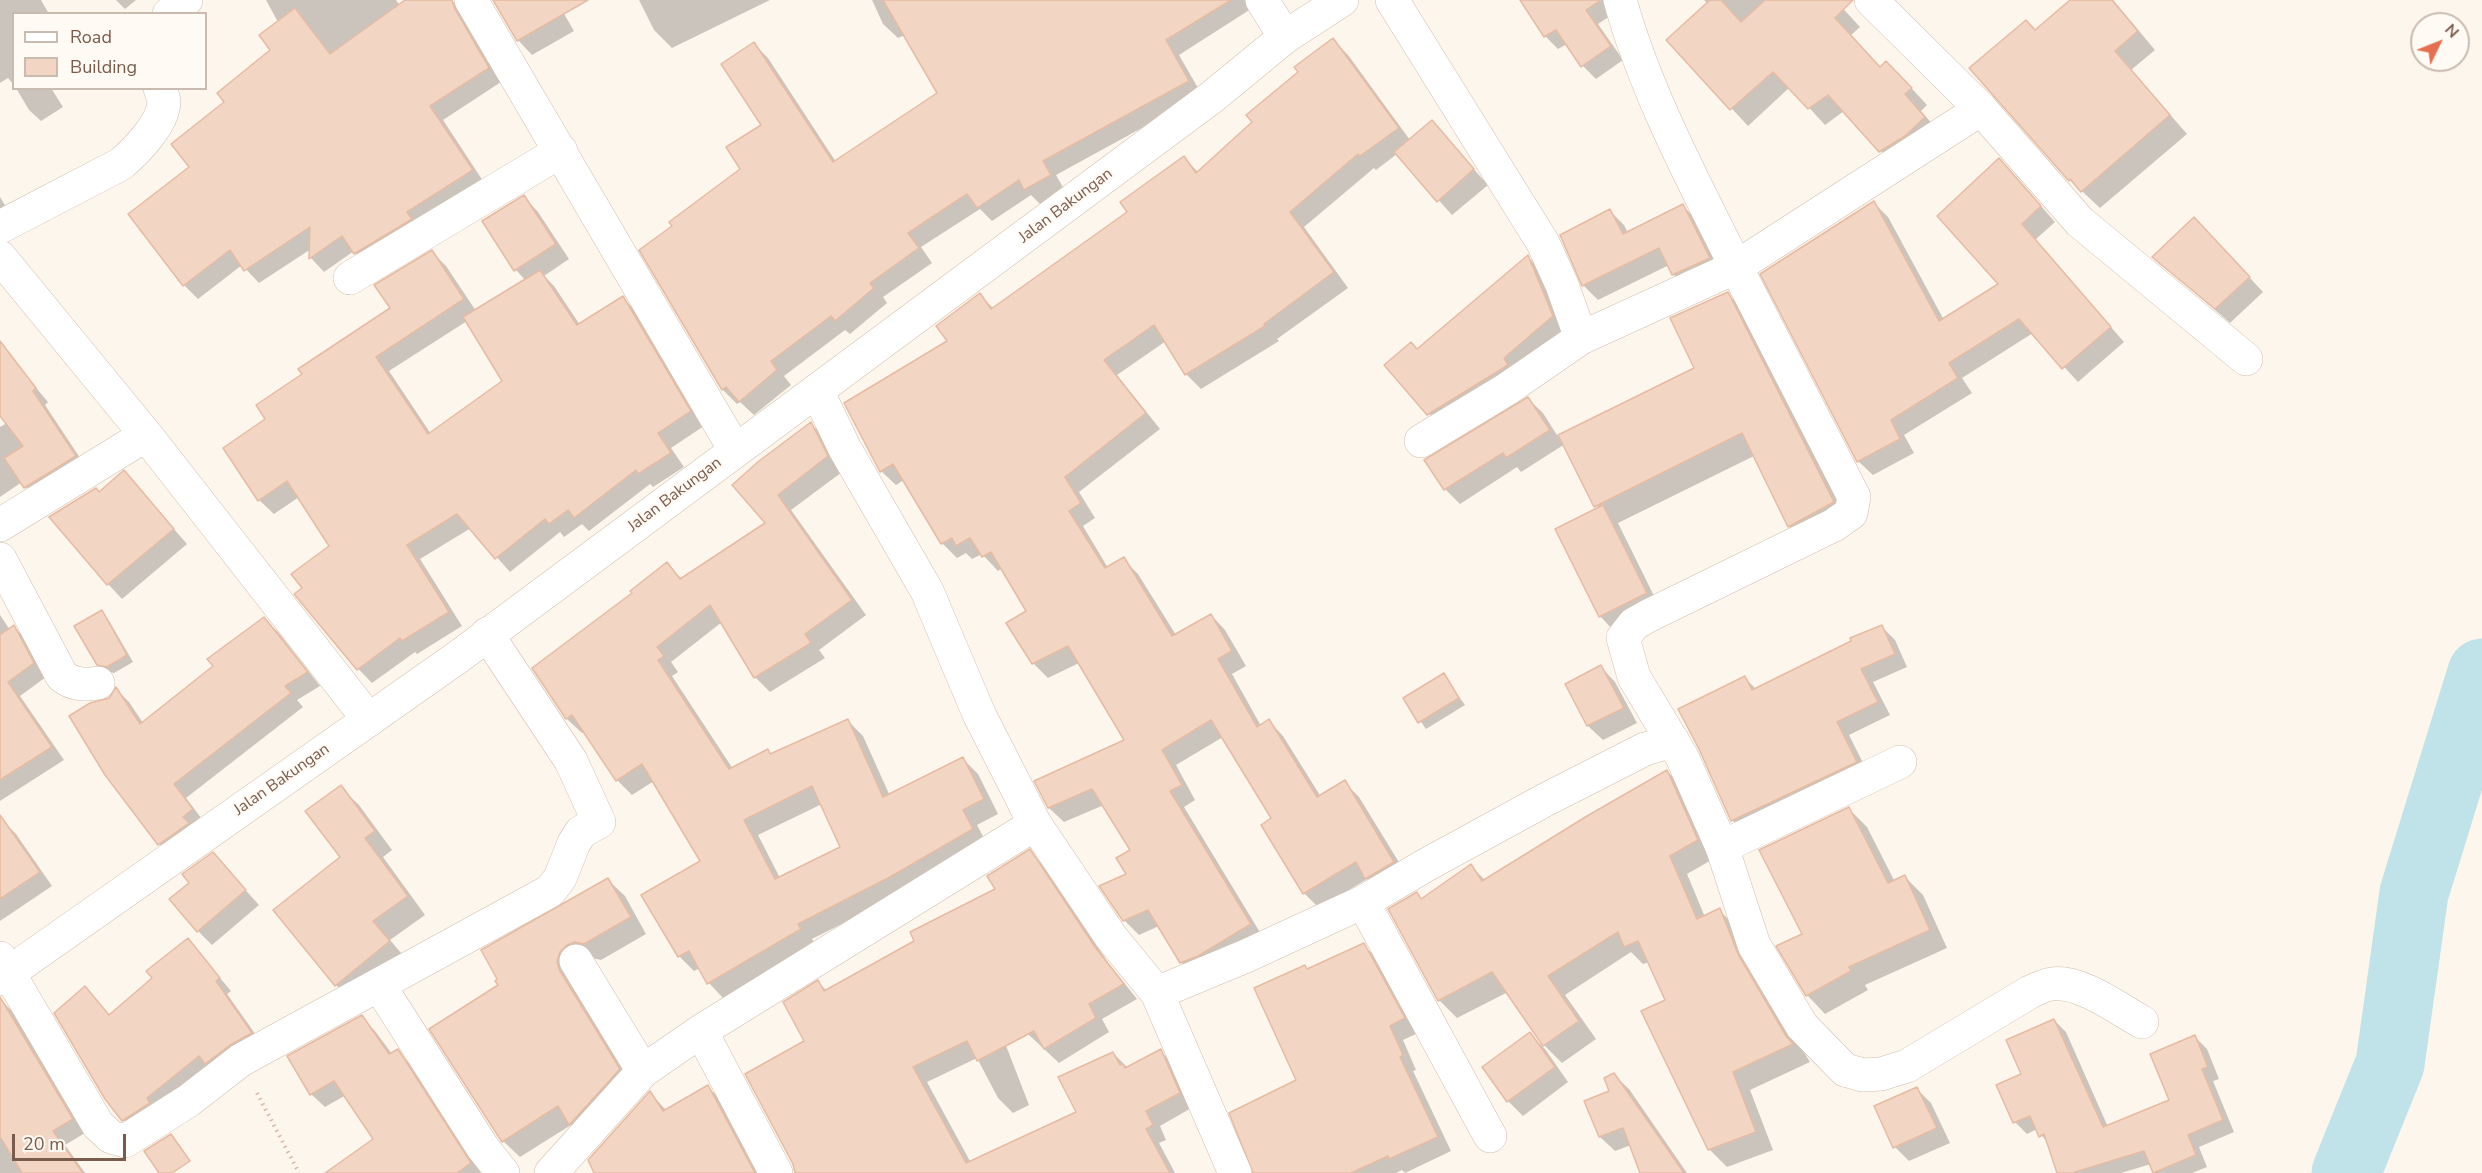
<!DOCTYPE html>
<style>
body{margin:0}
#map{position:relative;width:2482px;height:1173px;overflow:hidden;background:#fdf6ec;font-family:"Nunito Sans",sans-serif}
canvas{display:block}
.legend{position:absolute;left:12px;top:12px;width:195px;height:78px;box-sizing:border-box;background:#fffaf3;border:2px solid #cabbb1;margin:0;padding:8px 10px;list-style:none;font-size:18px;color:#7a5c4d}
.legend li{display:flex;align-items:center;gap:12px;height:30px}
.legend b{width:30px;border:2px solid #cabbb1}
.north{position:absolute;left:2410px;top:12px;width:60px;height:60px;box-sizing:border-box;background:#fffaf3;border:2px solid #cabbb1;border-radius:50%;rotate:47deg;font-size:16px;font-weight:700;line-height:24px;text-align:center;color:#7a5c4d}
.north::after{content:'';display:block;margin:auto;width:21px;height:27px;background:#e76f51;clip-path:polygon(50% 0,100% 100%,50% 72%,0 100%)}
.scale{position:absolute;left:12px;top:1134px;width:114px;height:27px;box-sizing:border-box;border:3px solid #7a5c4d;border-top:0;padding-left:8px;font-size:18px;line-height:21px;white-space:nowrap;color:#7a5c4d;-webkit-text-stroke:4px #fffaf3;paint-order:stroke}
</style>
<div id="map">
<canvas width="2482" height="1173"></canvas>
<ul class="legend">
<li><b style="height:8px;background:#fff"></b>Road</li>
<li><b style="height:16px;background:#f3d5c3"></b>Building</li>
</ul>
<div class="north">N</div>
<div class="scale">20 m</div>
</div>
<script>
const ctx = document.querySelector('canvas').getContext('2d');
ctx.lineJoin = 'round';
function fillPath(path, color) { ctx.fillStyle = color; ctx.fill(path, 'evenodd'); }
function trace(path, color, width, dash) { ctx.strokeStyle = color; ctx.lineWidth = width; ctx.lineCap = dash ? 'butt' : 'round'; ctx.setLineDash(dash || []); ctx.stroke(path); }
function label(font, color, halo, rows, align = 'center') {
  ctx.font = font + ' "Nunito Sans",sans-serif'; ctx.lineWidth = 4.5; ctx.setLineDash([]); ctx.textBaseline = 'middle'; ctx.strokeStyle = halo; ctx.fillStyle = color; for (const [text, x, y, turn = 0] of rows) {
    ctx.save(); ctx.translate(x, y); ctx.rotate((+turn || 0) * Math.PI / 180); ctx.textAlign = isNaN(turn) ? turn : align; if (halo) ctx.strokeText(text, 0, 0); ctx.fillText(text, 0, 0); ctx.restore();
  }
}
const shadow = new Path2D(`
 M 0,0 L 41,0 L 49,14 L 14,14 L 14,85 L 8,78 L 0,83 Z
 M 116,0 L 136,0 L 125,9 Z
 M 266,0 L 396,0 L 402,9 L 416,0 L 452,1 L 466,15 L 501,82 L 443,120 L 485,184 L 369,267 L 354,251 L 324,272 L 311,258 L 311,249 L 259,283 L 242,265 L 198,299 L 184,285 L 130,214 L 191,167 L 226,102 L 272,51 L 278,22 Z
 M 494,0 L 556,0 L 574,31 L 532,55 L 518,40 Z
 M 639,0 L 770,0 L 672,48 L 654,30 Z
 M 872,0 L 1265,0 L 1179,55 L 1202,95 L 1056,175 L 1064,189 L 1040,204 L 1031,195 L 992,221 L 980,209 L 921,247 L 932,263 L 883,297 L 887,303 L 850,334 L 845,330 L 784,376 L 791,385 L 754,415 L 740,402 L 737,404 L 723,390 L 641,250 L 674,226 L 742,169 L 763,125 L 754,44 L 768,58 L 836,162 L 939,94 L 905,35 L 898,38 L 883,24 Z
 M 1522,0 L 1604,0 L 1613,14 L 1598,24 L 1623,60 L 1596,79 L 1583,66 L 1567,44 L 1558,49 L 1545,36 Z
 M 1704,0 L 1835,0 L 1860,27 L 1850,36 L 1880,68 L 1903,79 L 1927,105 L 1921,111 L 1941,134 L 1897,168 L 1844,111 L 1825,125 L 1790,87 L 1748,126 L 1668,40 L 1708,4 Z
 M 2072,0 L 2113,0 L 2155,50 L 2131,70 L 2187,134 L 2100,208 L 2070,180 L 1971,68 L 2035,32 Z
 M 1333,40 L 1348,55 L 1410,140 L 1431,122 L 1488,185 L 1452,215 L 1397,154 L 1376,170 L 1374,168 L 1304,227 L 1348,288 L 1277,339 L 1279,341 L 1201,389 L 1186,374 L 1166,341 L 1117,375 L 1160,429 L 1079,492 L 1095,518 L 1083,526 L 1108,568 L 1123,559 L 1138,574 L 1176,635 L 1211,615 L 1225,630 L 1246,666 L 1232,674 L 1261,726 L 1269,721 L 1283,736 L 1321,797 L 1344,782 L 1359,797 L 1408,877 L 1381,893 L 1367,879 L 1319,908 L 1304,893 L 1273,819 L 1223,737 L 1176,765 L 1195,800 L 1184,807 L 1264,939 L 1196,977 L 1181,962 L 1159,926 L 1139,935 L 1124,920 L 1133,850 L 1104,805 L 1064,822 L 1049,808 L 1036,781 L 1126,741 L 1079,663 L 1048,678 L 1033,663 L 1028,611 L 1002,568 L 998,571 L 982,554 L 972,559 L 966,553 L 957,558 L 942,543 L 904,480 L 896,485 L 881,471 L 949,342 L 980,295 L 994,309 L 1129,212 L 1184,158 L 1199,173 L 1254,122 L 1300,72 Z
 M 16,88 L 51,88 L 63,107 L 41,121 L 29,110 Z
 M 2014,175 L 2055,222 L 2035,240 L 2124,342 L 2078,382 L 2033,333 L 1962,378 L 1972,393 L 1904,435 L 1914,453 L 1873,475 L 1858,461 L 1873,202 L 1888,217 L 1944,320 L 2000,284 Z
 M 0,197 L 14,220 L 0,230 Z
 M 524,197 L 538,212 L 569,259 L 544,276 L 554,286 L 580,325 L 623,298 L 637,312 L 704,426 L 671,448 L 684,467 L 653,487 L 650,484 L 589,531 L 582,524 L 564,537 L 560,532 L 510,572 L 471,528 L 420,559 L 462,626 L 417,654 L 415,652 L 372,683 L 341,651 L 296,594 L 304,589 L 331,547 L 299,497 L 274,514 L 259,500 L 267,419 L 304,375 L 392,309 L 432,252 L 446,266 L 476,311 L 526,281 L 516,270 L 484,221 ZM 467,321 L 504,382 L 431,434 L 389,371 Z
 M 1683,206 L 1697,220 L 1723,273 L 1688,289 L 1674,275 L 1669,265 L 1598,300 L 1584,286 L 1562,235 L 1610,211 L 1624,225 L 1628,233 Z
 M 2209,234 L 2263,292 L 2230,323 L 2154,257 Z
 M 1528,257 L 1541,270 L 1566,330 L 1442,428 L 1386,365 L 1417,350 Z
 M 1727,293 L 1746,312 L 1852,522 L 1808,545 L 1789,526 L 1754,456 L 1618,523 L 1660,608 L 1614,631 L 1600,616 L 1599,509 L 1565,444 L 1521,472 L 1517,467 L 1460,504 L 1445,489 L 1426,460 L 1528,399 L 1543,413 L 1562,443 L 1696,369 Z
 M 7,353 L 48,402 L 45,405 L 88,470 L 38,501 L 22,482 L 0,497 L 0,427 L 7,423 L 0,413 L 0,358 Z
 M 811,424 L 826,438 L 842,472 L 791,510 L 866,615 L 819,650 L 825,658 L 770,692 L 755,677 L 722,622 L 671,662 L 678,672 L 672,676 L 733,769 L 768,751 L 772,755 L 848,721 L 863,736 L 890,796 L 963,759 L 978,774 L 998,814 L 977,825 L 987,844 L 905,892 L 812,939 L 815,945 L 723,998 L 709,983 L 700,968 L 694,971 L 679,956 L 702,861 L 654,781 L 632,795 L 617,780 L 585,731 L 582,733 L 567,719 L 534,668 L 634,594 L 667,564 L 682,579 L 767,523 L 734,485 ZM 822,804 L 842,847 L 780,878 L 758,835 Z
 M 124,472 L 187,544 L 122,599 L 108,584 L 100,493 Z
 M 102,612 L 108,619 L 133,662 L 114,673 L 106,671 L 98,664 Z
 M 0,615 L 10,630 L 14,627 L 27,640 L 46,677 L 20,696 L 64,760 L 0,801 Z
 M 264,619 L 278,632 L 320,686 L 297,700 L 303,707 L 186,798 L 205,823 L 173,857 L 159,844 L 110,699 L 116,689 L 129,702 L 143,723 L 215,667 Z
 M 1882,627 L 1895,640 L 1907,667 L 1873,682 L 1890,715 L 1849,735 L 1869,775 L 1745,833 L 1732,820 L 1745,678 L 1756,689 Z
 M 1601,667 L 1615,682 L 1637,723 L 1603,740 L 1588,726 L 1567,684 Z
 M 1443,675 L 1465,705 L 1426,729 L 1405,699 Z
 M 1667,771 L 1685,789 L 1715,858 L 1687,874 L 1705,917 L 1719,910 L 1737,928 L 1755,974 L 1810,1062 L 1750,1090 L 1773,1150 L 1727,1167 L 1709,1149 L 1667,1000 L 1649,962 L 1643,964 L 1631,952 L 1565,995 L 1596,1039 L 1562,1063 L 1544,1045 L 1508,992 L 1457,1018 L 1439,1000 L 1417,894 L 1422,900 L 1471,866 L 1486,881 Z
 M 340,787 L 359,805 L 392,850 L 383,857 L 425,915 L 390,940 L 407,960 L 355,1003 L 336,985 L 342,857 Z
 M 1849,809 L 1867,827 L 1895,882 L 1905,877 L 1923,895 L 1947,948 L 1865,985 L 1868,990 L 1825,1014 L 1808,996 L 1779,947 L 1804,934 Z
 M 3,821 L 16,834 L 52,886 L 0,921 L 0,823 Z
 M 1029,851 L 1044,866 L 1109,964 L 1137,999 L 1102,1019 L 1109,1032 L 1059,1063 L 1028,1034 L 1005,1043 L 1029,1105 L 1013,1113 L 998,1098 L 977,1058 L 927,1082 L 971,1163 L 1054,1173 L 796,1173 L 806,1041 L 818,982 L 827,991 L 916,942 L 997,890 Z
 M 213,854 L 259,905 L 212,945 L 198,931 L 191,883 Z
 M 608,880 L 625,896 L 646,934 L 601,960 L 592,958 L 635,1086 L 586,1141 L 571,1125 L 520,1157 L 503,1141 L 500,986 Z
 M 188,940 L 231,991 L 227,994 L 263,1045 L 135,1132 L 123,1120 L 85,988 L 110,1016 L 154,978 Z
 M 1363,945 L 1378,959 L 1418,1033 L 1403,1040 L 1416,1070 L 1413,1071 L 1451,1151 L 1405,1173 L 1402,1170 L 1396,1173 L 1255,1173 L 1298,1081 L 1308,970 Z
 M 2,1001 L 15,1014 L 85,1133 L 65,1145 L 85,1173 L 0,1173 L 0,1002 Z
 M 361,1017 L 375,1031 L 392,1054 L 397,1051 L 411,1065 L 481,1173 L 328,1173 L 375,1139 L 346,1095 L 325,1107 L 311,1094 Z
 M 2054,1020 L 2066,1032 L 2108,1127 L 2171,1101 L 2195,1037 L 2207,1049 L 2219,1079 L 2213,1081 L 2234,1132 L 2199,1147 L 2207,1167 L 2192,1173 L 2155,1173 L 2151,1164 L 2121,1173 L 2059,1173 L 2049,1145 L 2037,1129 L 2027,1134 L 2015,1122 L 1998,1085 L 2023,1075 Z
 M 1530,1034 L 1545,1049 L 1568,1082 L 1523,1116 L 1508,1101 L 1484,1068 Z
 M 1160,1051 L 1175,1065 L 1193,1107 L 1160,1126 L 1166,1140 L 1159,1143 L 1175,1173 L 1106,1173 L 1078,1113 L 1113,1053 L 1128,1068 Z
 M 1614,1075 L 1629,1089 L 1687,1173 L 1642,1173 L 1631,1145 L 1615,1151 L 1600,1137 L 1586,1102 L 1611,1092 Z
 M 708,1087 L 722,1101 L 760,1173 L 596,1173 L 650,1093 L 667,1111 Z
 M 1917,1089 L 1931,1103 L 1950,1143 L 1909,1161 L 1895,1147 Z`);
const river = new Path2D(`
 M 2346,1173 L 2390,1064 L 2414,893 L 2482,673`);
const building = new Path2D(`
 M 405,0 L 452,0 L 455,9 L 489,68 L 430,106 L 473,170 L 407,212 L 412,219 L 354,254 L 342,236 L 309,259 L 310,227 L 244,271 L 230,250 L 183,286 L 128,214 L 189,167 L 171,144 L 224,102 L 217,93 L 270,50 L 259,35 L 295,8 L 330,54 Z
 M 493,0 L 588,0 L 517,41 Z
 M 883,0 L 1231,0 L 1166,40 L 1189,81 L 1043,161 L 1051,175 L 1024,190 L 1019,180 L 977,208 L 967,194 L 908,233 L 919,248 L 870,283 L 874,288 L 835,321 L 831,316 L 771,361 L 777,370 L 739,402 L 726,387 L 722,390 L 639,250 L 672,226 L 669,222 L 740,169 L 726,147 L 761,125 L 721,64 L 754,42 L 833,162 L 937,93 Z
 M 1520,0 L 1601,0 L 1586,10 L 1611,46 L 1581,67 L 1556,30 L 1544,37 Z
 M 1710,0 L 1721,0 L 1741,22 L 1765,0 L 1853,0 L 1835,18 L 1880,67 L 1886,61 L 1912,88 L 1905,94 L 1925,117 L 1905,136 L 1879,152 L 1828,95 L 1808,109 L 1773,72 L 1730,110 L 1666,40 Z
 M 2070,0 L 2112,0 L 2138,31 L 2115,51 L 2170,115 L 2081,192 L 2070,179 L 2069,181 L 1969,68 L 2026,20 L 2035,30 Z
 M 1333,38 L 1399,128 L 1360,156 L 1358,154 L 1290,212 L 1334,272 L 1264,324 L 1265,326 L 1185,375 L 1154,325 L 1104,360 L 1146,413 L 1065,477 L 1081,503 L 1069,511 L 1105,568 L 1124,557 L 1172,636 L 1211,614 L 1232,651 L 1218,659 L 1257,727 L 1269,719 L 1317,797 L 1345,780 L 1394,862 L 1365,879 L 1356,862 L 1303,894 L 1261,825 L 1271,818 L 1211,720 L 1162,750 L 1182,785 L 1170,791 L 1251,924 L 1198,956 L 1180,963 L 1148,910 L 1123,921 L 1099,886 L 1126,874 L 1116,858 L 1130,850 L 1092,789 L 1048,808 L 1034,781 L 1124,740 L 1068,646 L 1032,664 L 1006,623 L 1026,611 L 991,552 L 982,557 L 970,538 L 956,546 L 952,538 L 941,544 L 893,464 L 880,472 L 844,403 L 947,341 L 936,326 L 980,293 L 991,309 L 1127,212 L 1120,202 L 1184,156 L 1196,173 L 1252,122 L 1246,115 L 1298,72 L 1294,67 Z
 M 1432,120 L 1474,169 L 1437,202 L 1394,152 Z
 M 1999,158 L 2041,206 L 2022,224 L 2111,327 L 2062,369 L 2019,319 L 1949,363 L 1958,378 L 1891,420 L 1900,439 L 1857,462 L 1760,274 L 1874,201 L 1939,321 L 1998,284 L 1937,216 Z
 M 524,195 L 556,244 L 514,271 L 482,221 Z
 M 1683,204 L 1710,258 L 1672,275 L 1659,248 L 1582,286 L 1560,235 L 1610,209 L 1623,234 Z
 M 2194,217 L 2250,277 L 2215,309 L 2152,257 Z
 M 432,250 L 464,299 L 376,357 L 428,434 L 502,381 L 463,317 L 540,270 L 577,325 L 623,296 L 691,411 L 658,433 L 671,453 L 638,474 L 636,470 L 574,518 L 568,510 L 549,524 L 545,519 L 495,559 L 457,514 L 407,545 L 449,612 L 402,641 L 400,638 L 357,670 L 294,594 L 302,588 L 291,574 L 329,546 L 287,481 L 258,501 L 223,448 L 265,419 L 256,405 L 302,374 L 298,369 L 390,308 L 374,285 Z
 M 1528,255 L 1553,316 L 1504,358 L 1508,365 L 1427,415 L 1384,365 L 1411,342 L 1417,349 Z
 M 1728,292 L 1834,502 L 1788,527 L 1742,433 L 1594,507 L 1558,435 L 1694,368 L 1670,318 Z
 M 0,341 L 36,388 L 33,391 L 76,456 L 24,488 L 4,458 L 23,446 L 0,416 Z
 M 1528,397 L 1550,430 L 1506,458 L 1503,453 L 1444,490 L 1424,460 Z
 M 811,422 L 828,456 L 778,495 L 852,600 L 805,634 L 811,643 L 754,678 L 710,605 L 657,647 L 664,656 L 658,660 L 729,769 L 768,749 L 770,754 L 848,719 L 883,797 L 963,757 L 984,799 L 963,810 L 973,829 L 890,877 L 798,924 L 801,929 L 707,984 L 689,951 L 678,957 L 641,895 L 700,861 L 642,764 L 616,781 L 572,715 L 566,719 L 532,668 L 632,593 L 630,591 L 667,562 L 680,579 L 765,523 L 732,485 L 759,461 ZM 812,786 L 840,847 L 775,879 L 744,820 Z
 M 124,470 L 174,529 L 107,585 L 49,517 L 96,488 L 99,492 Z
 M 1603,505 L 1647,593 L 1599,617 L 1555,529 Z
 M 102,610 L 127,655 L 107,667 L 97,665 L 74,626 Z
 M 264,617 L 308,672 L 285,686 L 291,693 L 174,784 L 193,809 L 183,817 L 189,823 L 158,845 L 105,775 L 69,716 L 90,703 L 109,698 L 116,687 L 140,724 L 213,666 L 207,659 Z
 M 14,625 L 34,663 L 8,682 L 52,747 L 0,780 L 0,635 Z
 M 1882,625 L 1895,654 L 1861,669 L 1878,702 L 1837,722 L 1857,762 L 1731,821 L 1699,749 L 1678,709 L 1745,676 L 1752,690 L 1851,641 L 1850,638 Z
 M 1601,665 L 1624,708 L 1587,726 L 1565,684 Z
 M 1444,673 L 1459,698 L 1418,723 L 1403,698 Z
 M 1667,770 L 1698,840 L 1670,856 L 1697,919 L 1720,908 L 1738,954 L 1786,1036 L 1793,1044 L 1733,1072 L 1756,1132 L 1708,1150 L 1641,1011 L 1665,1000 L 1638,941 L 1624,947 L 1618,932 L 1548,976 L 1579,1021 L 1543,1046 L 1492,972 L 1438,1001 L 1388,909 L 1417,892 L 1421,899 L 1471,864 L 1482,881 L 1587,816 Z
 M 341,785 L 375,831 L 365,838 L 408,896 L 373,921 L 390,941 L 335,986 L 273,910 L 340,857 L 305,811 Z
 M 1849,807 L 1888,883 L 1905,875 L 1930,930 L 1849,967 L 1851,971 L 1806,996 L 1776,946 L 1802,934 L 1759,850 Z
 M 0,815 L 40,872 L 0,899 Z
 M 1030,849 L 1095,947 L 1124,984 L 1089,1004 L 1096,1018 L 1044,1049 L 1034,1031 L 977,1061 L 967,1041 L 913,1067 L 966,1163 L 1076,1112 L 1058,1077 L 1113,1052 L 1120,1065 L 1123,1064 L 1125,1068 L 1161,1049 L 1180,1093 L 1146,1111 L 1153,1125 L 1146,1129 L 1170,1173 L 795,1173 L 793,1164 L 745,1074 L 804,1041 L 783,1002 L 818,980 L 824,991 L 914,941 L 910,932 L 995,889 L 987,876 Z
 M 213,852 L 246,890 L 197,932 L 169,899 L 189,883 L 182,874 Z
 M 608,878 L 631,917 L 584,944 L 575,942 L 567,945 L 560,952 L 557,962 L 560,971 L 620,1069 L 569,1125 L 558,1106 L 502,1142 L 429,1029 L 498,985 L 495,981 L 497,979 L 481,950 Z
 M 188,938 L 220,978 L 216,981 L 252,1033 L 230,1045 L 205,1064 L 199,1056 L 147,1098 L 150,1103 L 122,1121 L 105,1099 L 54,1013 L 85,986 L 109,1015 L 152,978 L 146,971 Z
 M 1364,943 L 1405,1018 L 1390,1026 L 1403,1055 L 1400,1057 L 1438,1137 L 1389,1159 L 1388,1156 L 1351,1173 L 1253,1173 L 1229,1113 L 1296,1080 L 1254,988 L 1305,965 L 1307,969 Z
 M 0,997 L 73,1119 L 53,1131 L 83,1173 L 22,1173 L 0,1137 Z
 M 362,1015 L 389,1054 L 398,1049 L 471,1163 L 457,1173 L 325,1173 L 373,1139 L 334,1081 L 310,1095 L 287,1056 Z
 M 2054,1019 L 2103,1127 L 2169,1100 L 2150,1054 L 2195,1035 L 2208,1067 L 2202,1069 L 2223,1120 L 2188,1135 L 2196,1155 L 2153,1173 L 2144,1151 L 2072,1173 L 2057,1173 L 2044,1134 L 2039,1137 L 2030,1116 L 2013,1123 L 1996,1085 L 2021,1074 L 2006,1040 Z
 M 1530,1032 L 1555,1067 L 1507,1102 L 1482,1067 Z
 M 1614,1073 L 1636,1104 L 1684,1173 L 1640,1173 L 1623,1128 L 1599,1137 L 1584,1101 L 1609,1091 L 1604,1078 Z
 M 708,1085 L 755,1173 L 594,1173 L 588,1160 L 650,1091 L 663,1111 Z
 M 1917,1087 L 1937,1128 L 1893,1148 L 1874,1106 Z
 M 171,1134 L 190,1161 L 172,1173 L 159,1173 L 144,1151 Z`);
const path = new Path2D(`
 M 257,1093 L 299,1173`);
const minor = new Path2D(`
 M 471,0 L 735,450
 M 1262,0 L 1285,37
 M 1392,0 L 1543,243 L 1562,285 L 1581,338
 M 1871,0 L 1981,109 L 2080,222 L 2246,359
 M 169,14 L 186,0
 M 1981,109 L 1736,267 L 1854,497 L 1851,513 L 1834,525 L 1648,616 L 1634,624 L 1623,638 L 1634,677 L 1682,757 L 1722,847 L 1754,945 L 1802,1026 L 1845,1070 L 1863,1075 L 1881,1074 L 1907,1066 L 2030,992 C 2037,989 2044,985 2052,984 C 2080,980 2117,1008 2142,1022
 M 0,227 L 121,164 C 136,151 163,124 164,102 C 164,98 161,93 160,88
 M 0,257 L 146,435 L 369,720
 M 350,278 L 561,151
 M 817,391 L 845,449 L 927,591 L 979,714 L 1035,824 L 1111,937 L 1157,993 L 1246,956 L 1363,902 L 1426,865 L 1545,800 L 1645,749 L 1673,741
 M 1421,441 L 1507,389 L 1581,338 L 1736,267 C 1693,180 1646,93 1620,0
 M 0,525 L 146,435
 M 0,559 L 62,676 C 73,685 85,685 98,683
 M 1722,847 L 1900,762
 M 1363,902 L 1490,1136
 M 0,958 L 98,1125 L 111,1137 L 125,1141 L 188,1101 L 241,1060 L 550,891 L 560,878 L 574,843 L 581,832 L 599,822 L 571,761 L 487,634
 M 576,961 L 643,1071
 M 379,985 L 483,1148 L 503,1173
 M 1157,993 L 1235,1173
 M 701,1031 L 776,1173
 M 551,1173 L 643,1071 L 701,1031 L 1035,824`);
const secondary = new Path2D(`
 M 0,979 L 458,657 L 1212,97 L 1285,37 L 1342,0`);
const streetNames = [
 ["Jalan Bakungan",1066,206,-37],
 ["Jalan Bakungan",675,495,-37],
 ["Jalan Bakungan",282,780,-35]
];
fillPath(shadow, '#0003');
trace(river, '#bfe3e8', 69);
fillPath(building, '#f3d5c3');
trace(building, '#e6bba3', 1.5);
trace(minor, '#d1beb0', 34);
trace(secondary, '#d6c0b0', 34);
trace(path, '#d9b8a5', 4, [1.5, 4.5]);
trace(minor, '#fff', 33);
trace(secondary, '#fff', 33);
label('16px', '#7a5c4d', '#fffaf3', streetNames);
</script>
